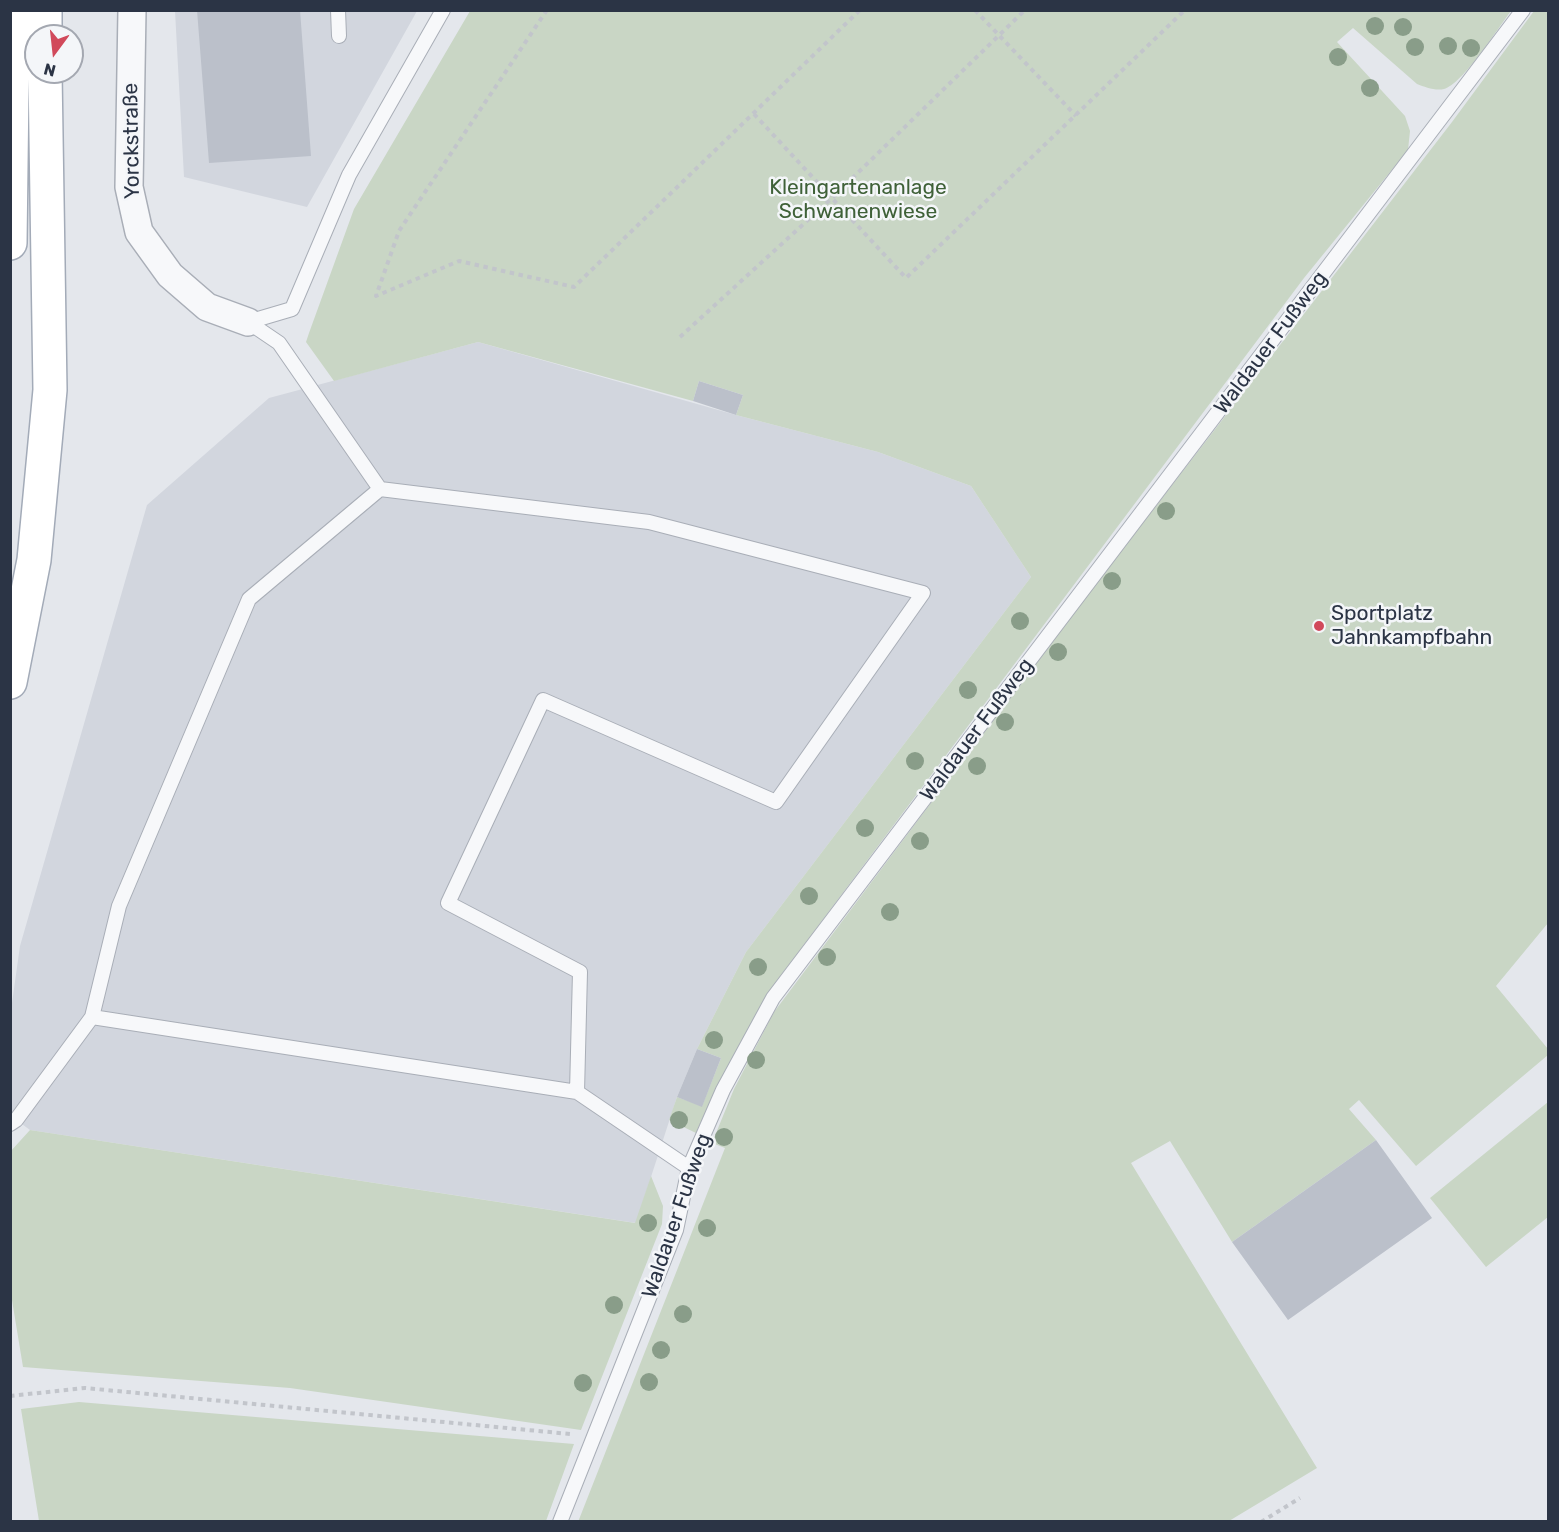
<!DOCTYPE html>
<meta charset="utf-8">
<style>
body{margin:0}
#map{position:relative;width:1559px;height:1532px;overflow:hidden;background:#e4e7ec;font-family:Rubik,sans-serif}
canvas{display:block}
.frame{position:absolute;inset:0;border:12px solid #2b3445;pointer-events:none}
.north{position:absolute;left:24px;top:24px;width:60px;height:60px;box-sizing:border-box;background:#f4f6f9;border:2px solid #a4a8b1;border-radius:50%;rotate:195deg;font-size:16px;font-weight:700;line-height:24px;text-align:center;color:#2b3445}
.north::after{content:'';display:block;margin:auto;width:21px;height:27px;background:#d1495b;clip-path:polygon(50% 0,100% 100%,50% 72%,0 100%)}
</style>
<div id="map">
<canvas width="1559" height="1532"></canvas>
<div class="frame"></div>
<div class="north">N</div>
</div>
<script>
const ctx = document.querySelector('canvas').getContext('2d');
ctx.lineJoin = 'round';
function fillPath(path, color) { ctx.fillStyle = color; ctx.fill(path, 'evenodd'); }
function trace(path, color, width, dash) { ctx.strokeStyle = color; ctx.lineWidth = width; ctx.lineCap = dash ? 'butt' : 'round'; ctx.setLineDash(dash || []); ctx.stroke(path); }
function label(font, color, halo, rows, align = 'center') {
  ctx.font = font + ' Rubik,sans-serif'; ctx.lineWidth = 5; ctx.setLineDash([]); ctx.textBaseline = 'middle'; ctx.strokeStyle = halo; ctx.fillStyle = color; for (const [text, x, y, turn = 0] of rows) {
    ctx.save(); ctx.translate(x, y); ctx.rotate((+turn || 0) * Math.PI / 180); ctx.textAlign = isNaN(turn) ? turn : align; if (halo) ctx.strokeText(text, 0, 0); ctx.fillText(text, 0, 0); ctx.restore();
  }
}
const built = new Path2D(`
 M 175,11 L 417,11 L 307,207 L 184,177 Z
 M 478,342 L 736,415 L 878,452 L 971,486 L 1031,577 L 746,952 L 697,1049 L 677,1097 L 636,1223 L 30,1130 L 11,1116 L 10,1017 L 20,946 L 147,505 L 269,398 Z`);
const green = new Path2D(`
 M 470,11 L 1511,11 C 1498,28 1463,84 1444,89 C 1435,91 1425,87 1417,84 L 1353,28 L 1337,42 L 1405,116 L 1410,131 L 1408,150 L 1304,278 L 776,982 L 715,1090 L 696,1133 L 669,1120 L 677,1097 L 702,1106 L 721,1058 L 697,1049 L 746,952 L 1031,577 L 971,486 L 878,452 L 736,415 L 743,395 L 699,381 L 693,401 L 478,342 L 334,381 L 306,342 L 309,333 L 354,209 Z
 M 1534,11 L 1548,11 L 1548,923 L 1496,986 L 1548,1049 L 1548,1055 L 1416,1166 L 1359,1100 L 1349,1109 L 1376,1140 L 1232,1242 L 1170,1141 L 1131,1163 L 1317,1468 L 1229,1521 L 578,1522 L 725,1148 L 712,1143 L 734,1089 L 774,1012 L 1078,607 L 1452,122 Z
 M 1548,1102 L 1548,1217 L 1486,1267 L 1430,1198 Z
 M 30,1130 L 635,1223 L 651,1176 L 663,1206 L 662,1224 L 581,1430 L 290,1388 L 23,1367 L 11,1294 L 10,1152 Z
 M 79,1402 L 574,1444 L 546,1521 L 39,1521 L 21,1409 Z`);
const building = new Path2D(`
 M 197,10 L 300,10 L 311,156 L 209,163 Z
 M 699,381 L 743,395 L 736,415 L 693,401 Z
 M 697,1049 L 721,1058 L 702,1107 L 677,1097 Z
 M 1376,1140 L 1432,1218 L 1288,1320 L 1232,1242 Z`);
const path = new Path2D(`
 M 547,10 L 399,231 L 376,296 L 459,261 L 574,287 L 860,10
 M 975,10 L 1076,116
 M 754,114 L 906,278 L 1185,10
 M 680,337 L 832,198 L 1025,10
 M 10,1396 L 85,1388 L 570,1434
 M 1261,1522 L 1300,1498`);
const lane = new Path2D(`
 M 338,10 L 339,36
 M 248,322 L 279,343 L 380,489 L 249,599 L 119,906 L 92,1017 L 577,1092 L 580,972 L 448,903 L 543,700 L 776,802 L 923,593 L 649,522 L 380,489
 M 248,322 L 292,309 L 349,175 L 443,10
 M 577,1092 L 689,1168
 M 10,1124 L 16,1120 L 92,1017
 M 560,1522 L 676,1230 L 689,1168 L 723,1090 L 773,998 L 1523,10`);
const street = new Path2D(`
 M 132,10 L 129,187 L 139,232 L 170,275 L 207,307 L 248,322`);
const primary = new Path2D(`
 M 45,10 L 45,36
 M 10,243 L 13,10
 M 10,682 L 34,560 L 50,390 L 45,72`);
const trees = [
 [1375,26],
 [1403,27],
 [1448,46],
 [1415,47],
 [1471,48],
 [1338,57],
 [1370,88],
 [1166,511],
 [1112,581],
 [1020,621],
 [1058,652],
 [968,690],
 [1005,722],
 [915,761],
 [977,766],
 [865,828],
 [920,841],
 [809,896],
 [890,912],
 [827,957],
 [758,967],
 [714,1040],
 [756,1060],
 [679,1120],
 [724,1137],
 [648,1223],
 [707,1228],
 [614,1305],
 [683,1314],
 [661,1350],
 [649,1382],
 [583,1383]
];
const markers = [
 [1319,626,6,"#d1495b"]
];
const streetNames = [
 ["Yorckstraße",132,141,-91],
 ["Waldauer Fußweg",1271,343,-53],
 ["Waldauer Fußweg",977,730,-53],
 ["Waldauer Fußweg",677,1216,-71]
];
const parkNames = [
 ["Kleingartenanlage",858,188],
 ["Schwanenwiese",858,212]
];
const poiNames = [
 ["Sportplatz",1331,614],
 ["Jahnkampfbahn",1331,638]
];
fillPath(built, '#d2d6de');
fillPath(green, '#c9d6c5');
fillPath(building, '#bbc0ca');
trace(lane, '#a9aeb7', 16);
trace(street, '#a9aeb7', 30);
trace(primary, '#a3abb8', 36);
trace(path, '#c2c5cb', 4, [4.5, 4.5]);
trace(lane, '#f7f8fa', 14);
trace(street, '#f7f8fa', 27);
trace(primary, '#fff', 33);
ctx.fillStyle = '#899d89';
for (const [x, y] of trees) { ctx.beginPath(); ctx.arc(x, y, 9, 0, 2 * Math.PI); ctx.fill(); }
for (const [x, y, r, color] of markers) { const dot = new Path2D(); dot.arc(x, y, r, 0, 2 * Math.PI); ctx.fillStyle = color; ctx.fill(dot); trace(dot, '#f4f6f9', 2); }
label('21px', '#2b3445', '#f4f6f9', streetNames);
label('21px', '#3f6138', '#f4f6f9', parkNames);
label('21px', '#2b3445', '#f4f6f9', poiNames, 'left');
</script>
